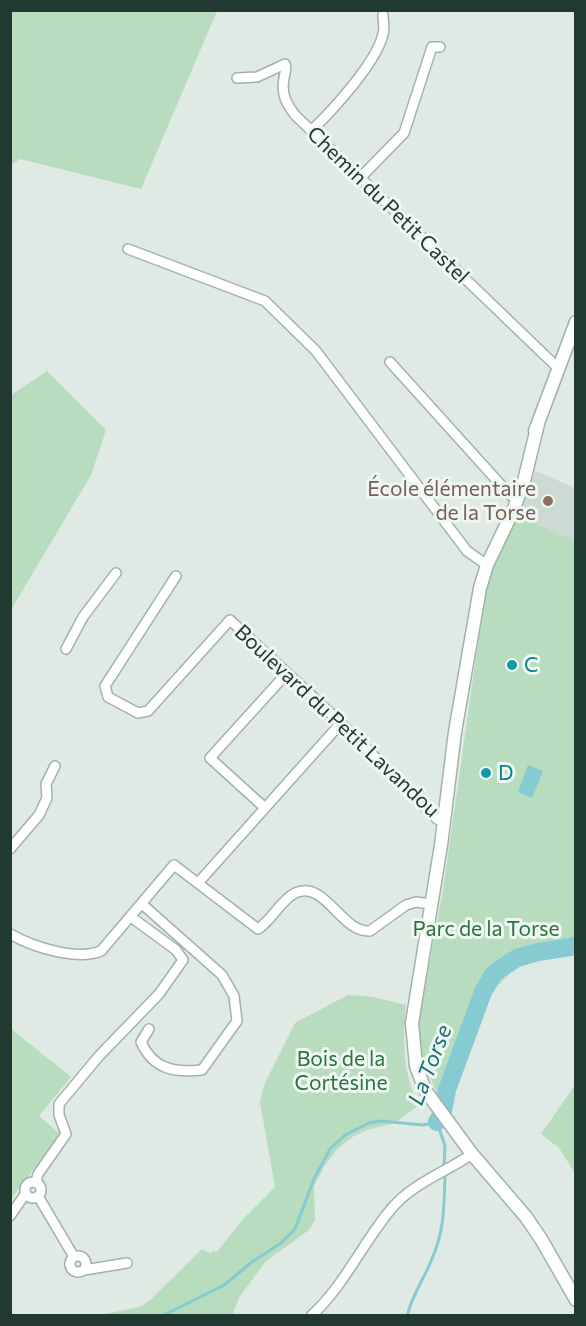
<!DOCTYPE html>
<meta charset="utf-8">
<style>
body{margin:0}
#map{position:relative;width:586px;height:1326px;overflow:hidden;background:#dfeae4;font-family:Commissioner,sans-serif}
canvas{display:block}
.frame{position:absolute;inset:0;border:12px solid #203a31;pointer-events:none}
</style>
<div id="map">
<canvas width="586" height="1326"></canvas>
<div class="frame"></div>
</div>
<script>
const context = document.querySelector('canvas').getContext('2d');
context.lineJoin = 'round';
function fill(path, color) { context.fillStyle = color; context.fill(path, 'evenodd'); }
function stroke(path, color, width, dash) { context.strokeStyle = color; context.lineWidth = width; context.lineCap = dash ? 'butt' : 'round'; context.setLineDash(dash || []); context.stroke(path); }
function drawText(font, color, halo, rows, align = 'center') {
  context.font = font + ' Commissioner,sans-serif'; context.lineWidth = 6; context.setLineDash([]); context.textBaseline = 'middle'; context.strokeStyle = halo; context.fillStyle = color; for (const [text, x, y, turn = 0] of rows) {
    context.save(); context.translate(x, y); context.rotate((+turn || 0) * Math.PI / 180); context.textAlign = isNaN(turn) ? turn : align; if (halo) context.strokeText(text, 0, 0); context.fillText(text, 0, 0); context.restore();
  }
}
const built = new Path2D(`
 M536,471L575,488V541L514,514Z`);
const green = new Path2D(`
 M11,10L217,11L141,189L20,159L11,165Z
 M47,371L106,430L91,475L11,610V395Z
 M514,514L575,541V946L532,951L488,996L450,1097L443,1111L430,1076L423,1066L419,1045V1020L443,890L486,587Z
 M348,995L373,997L406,1005C403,1040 402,1073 419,1105L395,1123L367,1130L354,1136L337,1149L324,1167L314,1186L315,1220L309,1230L266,1261L240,1296L232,1315H101L139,1307L148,1302L202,1249L211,1254L213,1251L217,1252L242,1220L275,1187L260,1102L264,1085L295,1023Z
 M10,1028L71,1077L39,1116L60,1134L11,1199Z
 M575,1085V1173L559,1148L541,1134Z`);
const water = new Path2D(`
 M528,765L543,771L532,798L518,792Z`);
const stream = new Path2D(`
 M162,1316L224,1285L252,1262L281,1243L295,1229L314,1179L330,1149L345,1135L369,1123L380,1121L423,1125L437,1122L445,1146L444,1167
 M407,1316C413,1293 423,1281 431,1261C445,1230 444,1206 445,1174`);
const river = new Path2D(`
 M437,1122L443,1111L447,1090L483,992L494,973L517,958L538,952L576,946`);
const minor = new Path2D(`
 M237,78L257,77L285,64C287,70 285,72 284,78C281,94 286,103 295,115L558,368
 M311,131C332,111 377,62 383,34C385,28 383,21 383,15
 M360,178L404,133L432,47H440
 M128,249L265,301L316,351L467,551L487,565
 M390,362L510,495L517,498
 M176,576L105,686L108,697L138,713L148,711L230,620L341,723L437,819L444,822
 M66,649L83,617L116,573
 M265,808L210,758L287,673
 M10,849L39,815L47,798L46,784L55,766
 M198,883L341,723
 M142,904L222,975L234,996L237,1021L202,1070C174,1073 153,1069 141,1042L149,1029
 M10,934C33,947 77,961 101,951L174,865L258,929C272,920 280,901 295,893C325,879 341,933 370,931L406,905L416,902L430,904
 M25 1190a8 8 0 1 1 16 0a8 8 0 1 1-16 0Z
 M36,1183L38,1174L66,1134L59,1115V1104L99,1056L159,994L183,960L176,950L131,917
 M38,1196L74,1257
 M10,1216L26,1193
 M70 1264a8 8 0 1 1 16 0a8 8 0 1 1-16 0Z
 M84,1270L127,1263
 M311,1316C345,1285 363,1242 392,1208C413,1183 446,1172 472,1154`);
const tertiary = new Path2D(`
 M538,424L524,481L513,511L487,565L480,588L455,732L441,845L412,1023L416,1066L425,1090L472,1154L526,1217L541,1239L576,1300
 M535,431L576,322`);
const markers = [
 [548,501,6,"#8d6e63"],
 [512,665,6,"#0f9aa8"],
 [486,773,6,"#0f9aa8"]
];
const streetNames = [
 ["Chemin du Petit Castel",388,205,44],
 ["Boulevard du Petit Lavandou",337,721,43]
];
const educationNames = [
 ["École élémentaire",536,489],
 ["de la Torse",536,513]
];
const cultureNames = [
 ["C",524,665],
 ["D",498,773]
];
const parkNames = [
 ["Parc de la Torse",486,929],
 ["Bois de la",341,1059],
 ["Cortésine",341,1083]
];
const waterNames = [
 ["La Torse",430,1065,-69]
];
fill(built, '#cddad3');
fill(green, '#b7dcbe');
fill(water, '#85cbd1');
stroke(stream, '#85cbd1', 3);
stroke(river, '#85cbd1', 18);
stroke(minor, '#a2b2ab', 12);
stroke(tertiary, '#a2b2ab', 15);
stroke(minor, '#fff', 9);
stroke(tertiary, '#fff', 12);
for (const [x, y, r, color] of markers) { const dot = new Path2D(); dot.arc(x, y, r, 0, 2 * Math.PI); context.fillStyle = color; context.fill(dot); stroke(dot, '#eff7f2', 2); }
drawText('21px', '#203a31', '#eff7f2', streetNames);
drawText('21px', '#785e54', '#eff7f2', educationNames, 'right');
drawText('21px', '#0d838f', '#eff7f2', cultureNames, 'left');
drawText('21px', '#2a713f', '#eff7f2', parkNames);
drawText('italic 22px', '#1a6f76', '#eff7f2', waterNames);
</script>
